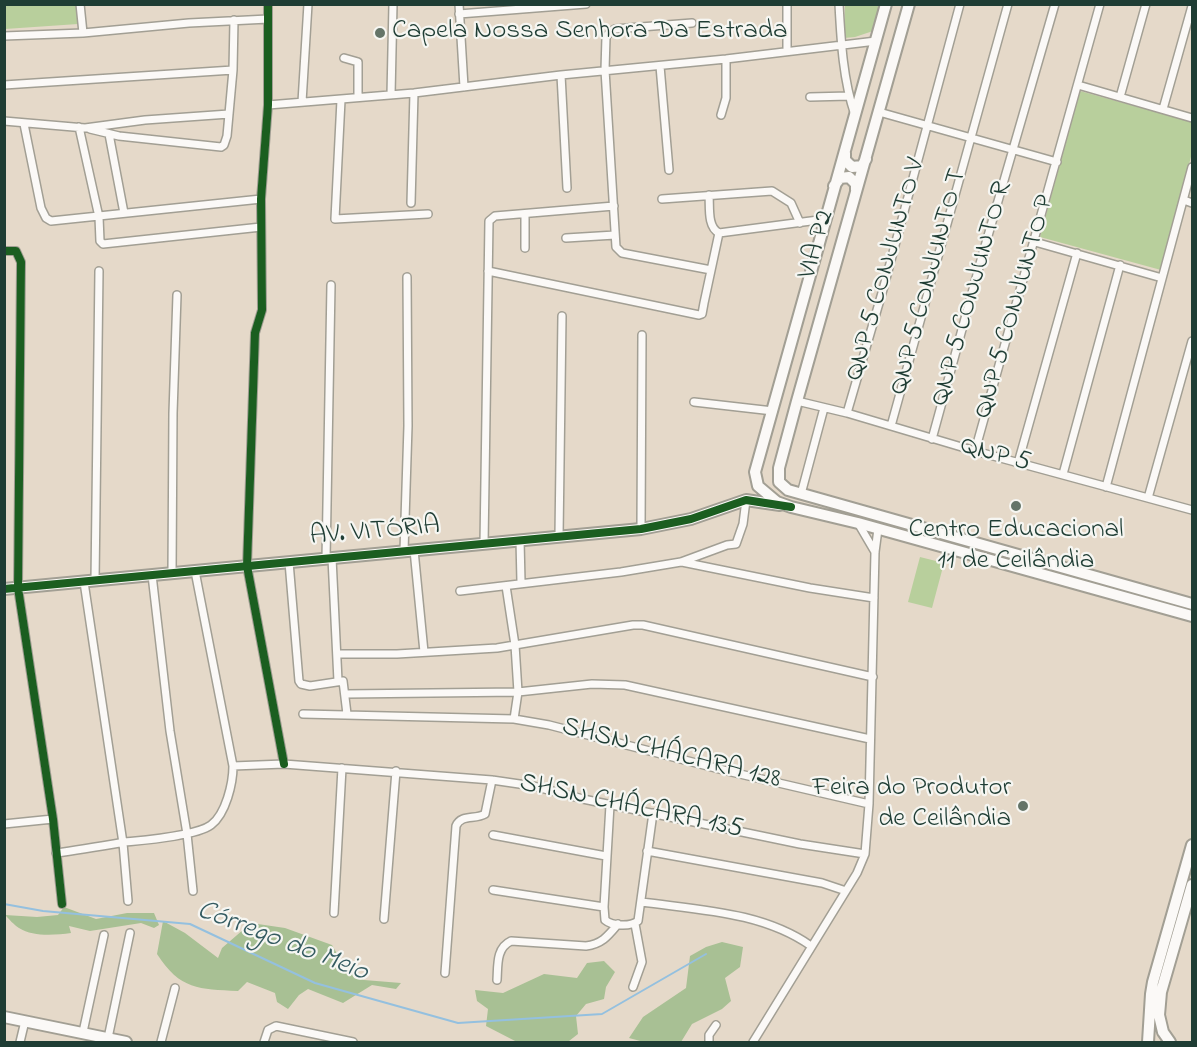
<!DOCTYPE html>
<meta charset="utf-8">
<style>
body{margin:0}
#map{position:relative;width:1197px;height:1047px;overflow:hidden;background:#e5d9c9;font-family:"Indie Flower",sans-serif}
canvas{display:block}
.frame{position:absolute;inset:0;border:6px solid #1f3d34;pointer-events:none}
</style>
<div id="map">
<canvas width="1197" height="1047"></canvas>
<div class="frame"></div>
</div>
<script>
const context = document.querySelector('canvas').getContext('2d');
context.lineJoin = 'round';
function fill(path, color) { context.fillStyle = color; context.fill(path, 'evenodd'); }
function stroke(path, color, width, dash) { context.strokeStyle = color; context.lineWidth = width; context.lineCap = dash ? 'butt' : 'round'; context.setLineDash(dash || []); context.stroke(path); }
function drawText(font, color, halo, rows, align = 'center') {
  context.font = font + ' "Indie Flower",sans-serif'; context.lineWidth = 4.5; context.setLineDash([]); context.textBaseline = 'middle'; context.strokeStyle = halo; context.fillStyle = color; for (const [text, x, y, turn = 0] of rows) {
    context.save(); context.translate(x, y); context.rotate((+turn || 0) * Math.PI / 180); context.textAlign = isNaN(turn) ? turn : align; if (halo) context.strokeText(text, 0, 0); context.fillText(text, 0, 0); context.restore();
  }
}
const green = new Path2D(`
 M4,5H78V24L5,29Z
 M845,5H881L873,31L855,37L844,38Z
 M1080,91L1192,122V153L1161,270L1040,237Z
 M920,557L944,563L932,608L908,602Z`);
const forest = new Path2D(`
 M64,907L96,919L127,913H154L159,925L154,928L141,923L90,931L69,926L71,933C55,935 33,937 19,928C14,925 9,919 5,915L37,917L58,915Z
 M163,921L185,933L218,958L222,948L251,923L285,928L332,945L347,971L364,980L401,983L396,989L372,985L343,1003L308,989L299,995L288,1009L277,1002L275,993L247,982L238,991C199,989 180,990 157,954Z
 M722,942L743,947L740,967L725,978L731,1001L722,1009L692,1024L681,1042H644L629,1038L643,1017L686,988L690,956L706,947Z
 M604,961L615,972L606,987L604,999L586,1004L576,1016L578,1034L569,1041L517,1042L486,1026L488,1009L477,1001L475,990L503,993L544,974L577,978L587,963Z`);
const stream = new Path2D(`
 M4,904L43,911L190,924L315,983L458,1023L602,1014L706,954`);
const street = new Path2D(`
 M80,4L83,33
 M268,4V105L261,199L262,310L255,333L247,566L284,764
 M459,4L464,87
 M839,4C841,41 843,80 855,115
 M459,14L586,4
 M692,23L615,29L610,32L606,37L605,70L616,247L622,253L711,270
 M4,36L83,33L189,23L268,19
 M787,51V4
 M344,58L358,62V97
 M660,66L669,170
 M561,75L567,188
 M4,85L233,70L234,20
 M1078,85L1192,118
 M391,95L393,4
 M810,97L849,96
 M1120,97L1146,4
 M341,100L335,219L428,214
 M302,102L308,4
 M268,105L414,93L561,75L726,59L876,41
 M1163,109L1192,6
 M879,112L1057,162
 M721,115L726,98V59
 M4,121L85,128L145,120L229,114
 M24,124L41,208L46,218L51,221L261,199
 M79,127L99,217L100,241L103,244L261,227
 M90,129L119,136L221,147L224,145L227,136L233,70
 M109,134L124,213
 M662,199L772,191L791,203L800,223
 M1184,200L1192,203
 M411,203L414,93
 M719,233L826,219
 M566,238L615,235
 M1035,242L1162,278
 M525,248V214
 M4,251H16L21,262L18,588L53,819L62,904
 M488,271L699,315L702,314L704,303L719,233C707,227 710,207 709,195
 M797,401L847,413L975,451L1192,510
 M694,402L773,411
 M847,413L884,286L960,4
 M891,426L1008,4
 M932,439L981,260L1055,4
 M975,451L1100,4
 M1018,463L1077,253
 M1063,474L1120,265
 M1106,487L1192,167
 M801,494L824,408
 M1148,498L1192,341
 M858,523L875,552
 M641,529L642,335
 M559,536L562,316
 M520,540L521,582
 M484,544L489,221L495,216L614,206
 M414,550L424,652
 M404,551L408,426L407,277
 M332,558L338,681
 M326,559L331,285
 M289,562L299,681L301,684L310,686L343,681L347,714
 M682,562L810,588L874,598
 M172,573L173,413L177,295
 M152,575L170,731L187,834L193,891
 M95,581L99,271
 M84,582L123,843L128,901
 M506,586L515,645L518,692L514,719
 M460,591L621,572L681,562L727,545L736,544L743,524L746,500
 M337,654H397L497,648L633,625H643L873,677
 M346,694L518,692L592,684L625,685L870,739
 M303,714L514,719L549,725L727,771L869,804
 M233,766L284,764L492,780L533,786L583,799L800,844L865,854
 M610,805L604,907L605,920C612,926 630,927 638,921L653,813
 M4,824L53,819
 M493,835L606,856
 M647,851L822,883L846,891
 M56,853C79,850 102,846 125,842C145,840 196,836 211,825C226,814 233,783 233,766L195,571
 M493,890L604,907
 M642,902C699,910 763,912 811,946
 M334,913L342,768
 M384,919L396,771
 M445,973L456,826C461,814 475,820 485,814L492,780
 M497,980C498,965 496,948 511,941L586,946C602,944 608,936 618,924
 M633,987L642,962L635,924
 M83,1032L104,935
 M108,1038L130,933
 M20,1042L25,1021
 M161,1042L175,988
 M264,1042L268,1030L276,1026L353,1042
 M709,1042V1035L716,1025
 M753,1042L857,873L865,854L869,804L875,552L878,529`);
const secondary = new Path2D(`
 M886,4L755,472L758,486L777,502L791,507L858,523L1192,616
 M909,4L797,401L779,468V482L788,490L1192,604
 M845,153V160L852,167L862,166L866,159
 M834,186L840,178L849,177L856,184V190
 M4,589L641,529L691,519L746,500L780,505
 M4,1017L126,1042
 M1148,1042L1151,994L1153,982L1192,845
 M1170,1042L1163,1032L1159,1015L1161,992L1192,885`);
const cycleway = new Path2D(`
 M268,4V105L261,199L262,310L255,333L247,566L284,764
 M4,251H16L21,262L18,588L53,819L62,904
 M4,589L641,529L691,519L746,500L791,507`);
const markers = [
 [380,33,6,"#647468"],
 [1016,506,6,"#647468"],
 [1023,806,6,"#647468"]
];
const poiNames = [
 ["Capela Nossa Senhora Da Estrada",392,33],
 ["Centro Educacional",1016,532,"center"],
 ["11 de Ceilândia",1016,563,"center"],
 ["Feira do Produtor",1011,790,"right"],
 ["de Ceilândia",1011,821,"right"]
];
const streetNames = [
 ["VIA P2",818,245,-74],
 ["QNP 5 CONJUNTO V",887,270,-74],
 ["QNP 5 CONJUNTO T",930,282,-75],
 ["QNP 5 CONJUNTO R",973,294,-74],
 ["QNP 5 CONJUNTO P",1016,307,-74],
 ["QNP 5",995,456,15],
 ["AV. VITÓRIA",375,533,-5],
 ["SHSN CHÁCARA 128",671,755,14],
 ["SHSN CHÁCARA 135",631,808,12]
];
const waterNames = [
 ["Córrego do Meio",282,943,21]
];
fill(green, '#b8cf9c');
fill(forest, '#a8c094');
stroke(stream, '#94c0df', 2);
stroke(street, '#a29f94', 10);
stroke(secondary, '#a29f94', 14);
stroke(street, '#fbf9f7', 7);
stroke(secondary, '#fbf9f7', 10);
stroke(cycleway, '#1b5e20', 8);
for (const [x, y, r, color] of markers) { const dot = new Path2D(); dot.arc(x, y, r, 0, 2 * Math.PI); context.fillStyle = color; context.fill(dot); stroke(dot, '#f6f6f2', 2); }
drawText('27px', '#1f3d34', '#f6f6f2', poiNames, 'left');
drawText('27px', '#1f3d34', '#f6f6f2', streetNames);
drawText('italic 28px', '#345b61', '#f6f6f2', waterNames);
</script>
